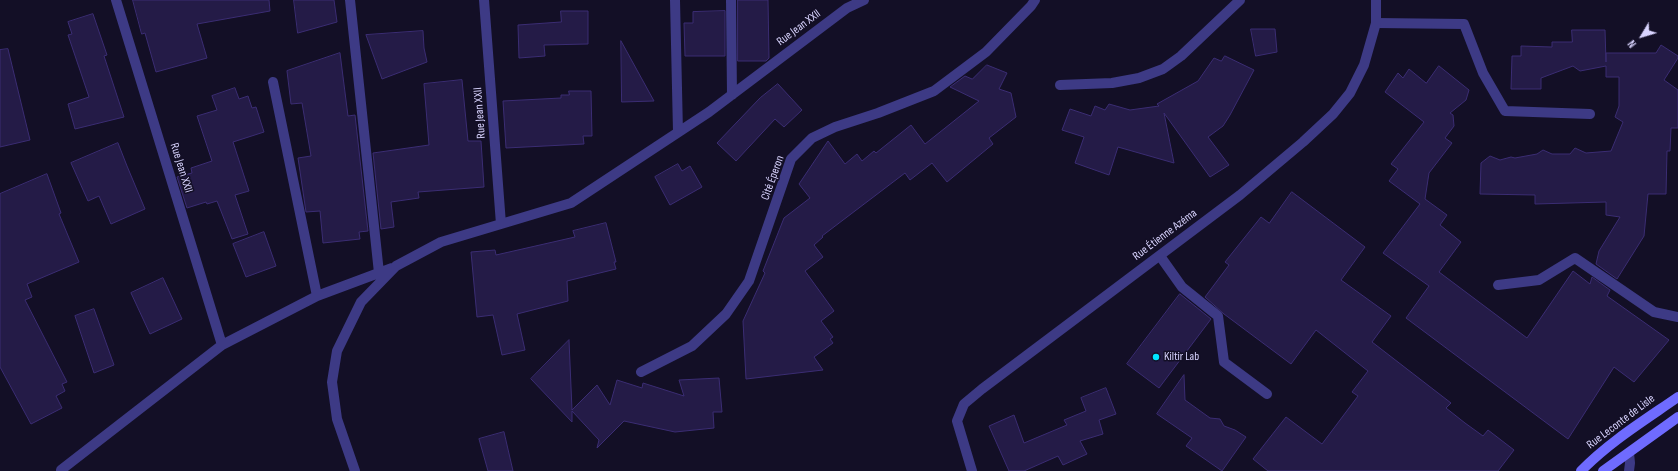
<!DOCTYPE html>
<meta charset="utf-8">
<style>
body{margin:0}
#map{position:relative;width:1678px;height:471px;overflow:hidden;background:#130f26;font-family:"Sofia Sans Condensed",sans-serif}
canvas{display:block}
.north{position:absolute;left:1622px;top:16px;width:40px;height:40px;-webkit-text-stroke:3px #130f26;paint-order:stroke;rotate:232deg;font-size:11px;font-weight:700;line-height:16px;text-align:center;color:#d9d4ff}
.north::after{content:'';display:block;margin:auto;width:14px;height:18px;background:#d9d4ff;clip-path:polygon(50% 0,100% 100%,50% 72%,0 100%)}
</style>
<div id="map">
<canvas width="1678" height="471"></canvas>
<div class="north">N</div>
</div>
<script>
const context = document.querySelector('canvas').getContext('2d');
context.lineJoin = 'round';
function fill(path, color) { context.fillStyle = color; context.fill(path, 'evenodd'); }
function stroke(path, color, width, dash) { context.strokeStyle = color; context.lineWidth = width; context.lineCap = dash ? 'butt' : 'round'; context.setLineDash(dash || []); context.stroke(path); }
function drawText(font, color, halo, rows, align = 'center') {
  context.font = font + ' "Sofia Sans Condensed",sans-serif'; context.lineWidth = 3; context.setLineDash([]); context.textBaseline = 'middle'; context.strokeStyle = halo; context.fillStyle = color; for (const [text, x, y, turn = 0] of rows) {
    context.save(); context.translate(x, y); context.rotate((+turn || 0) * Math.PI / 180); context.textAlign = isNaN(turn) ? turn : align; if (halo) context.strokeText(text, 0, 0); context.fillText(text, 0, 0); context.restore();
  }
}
const building = new Path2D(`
 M133,0H269L270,11L197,24L207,58L156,72L145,33L142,34Z
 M294,0H334L337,22L298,33Z
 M738,0H768L769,58L766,61H738Z
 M561,11H588V44L544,45L545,56L519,58L518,25L561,22Z
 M725,11V56H685L684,23H693V12Z
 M93,14L107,55L104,56L124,117L75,129L68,104L89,97L68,35L72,34L68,22Z
 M1251,29H1275L1277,52L1256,56Z
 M1572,30H1605L1606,62V53H1656L1661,45L1678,56V58L1664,80L1678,90V128H1671L1670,151H1667L1666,194H1648L1644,236L1617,279L1596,264L1599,251L1620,217L1606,215V202L1535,204V195L1480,194L1481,163L1490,156L1500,160L1511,157L1515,158L1537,154L1543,150L1552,154H1570L1575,148L1586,153L1611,151L1623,122L1615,117L1619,106V77H1606V66L1580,71L1573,66L1541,78V89H1511L1512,56H1521V46L1552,47V42H1572Z
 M423,31L424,48L427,62L382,79L366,35Z
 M621,41L654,101L622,102Z
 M8,49L30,140L0,147V50Z
 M340,53L348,116L355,115L368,231L359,232L360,239L323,243L320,211L306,212L298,158L311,156L302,103L291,104L287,71Z
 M1225,56L1254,70L1230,115L1223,126L1208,137L1229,165L1210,177L1164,113L1174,163L1118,147L1109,175L1075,163L1084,137L1062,130L1070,109L1091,116L1095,106L1105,110L1109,104L1130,110L1159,106L1157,104L1198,81L1214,58L1221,61Z
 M987,65L1007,73L999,89L1011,93L1016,117L989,138L993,144L947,182L932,163L910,180L905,173L822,236L823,237L814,245L823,257L805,271L834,311L821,321L833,337L830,339L833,343L814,357L823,370L746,379L743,321L765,273L763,271L784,218L810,198L799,184L828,141L845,164L857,154L862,161L874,151L876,153L911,125L925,144L979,101L950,87L965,76L972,79Z
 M1439,66L1469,90L1466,100L1450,113L1453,115L1454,126L1445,138L1452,143L1429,173L1425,199L1447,215L1440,225L1461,242L1439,272L1527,338L1573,271L1590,284L1592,277L1610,290L1607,296L1669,340L1634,382L1614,367L1568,439L1406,318L1429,286L1383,253L1420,204L1389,181L1398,169L1391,164L1424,122L1385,92L1398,73L1403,78L1409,69L1426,83Z
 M462,80L468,141H481L484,187L418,192L419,198L391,202L394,227L381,229L373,153L429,145L424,84Z
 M778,84L802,110L784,127L775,119L736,161L717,143L760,98Z
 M235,88L239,99L248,96L252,108L256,107L264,132L233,142L249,191L235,195L248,234L232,239L217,201L207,204L206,202L187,208L177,177L192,173L191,168L212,161L197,116L217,110L212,96Z
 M569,91H591L592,136H583L584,144L506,148L503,101L561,98V95H569Z
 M118,143L127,166L145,209L111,224L99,196L88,201L71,163Z
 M678,164L682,171L690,166L702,187L670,205L655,177Z
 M47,174L61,213L59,214L79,262L27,284L32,297L25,300L67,382L62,384L65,391L56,396L62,408L31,424L0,367V194Z
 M1292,192L1365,247L1341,280L1391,316L1372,342L1451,403L1446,408L1465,423L1483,436L1488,430L1514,450L1498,471H1268L1253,459L1286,417L1322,444L1358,396L1352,392L1368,371L1316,330L1291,364L1224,314L1205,297L1229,265L1225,262L1261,217L1269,223Z
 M606,223L616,262H614L616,269L567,281L568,301L517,314L525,350L502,355L493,315L477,317L471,252L495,250L496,255L575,237L573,231Z
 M264,232L276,266L246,277L233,244Z
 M163,278L182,319L150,334L131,293Z
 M1180,294L1211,319L1159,388L1127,364Z
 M94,309L114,365L94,373L75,316Z
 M569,340L572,410L597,385L610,405L617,380L642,388L643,383L684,396L679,380L719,378L722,412H713L714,428L675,432L624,421L597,448L599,440L572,411V422L531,379Z
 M1184,375L1185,400L1210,418L1220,419L1224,426L1235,430L1246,437L1222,471L1186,446L1192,438L1157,414Z
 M1106,388L1116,414L1099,420L1103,434L1080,441L1087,454L1063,465L1058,456L1024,471H1009L989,426L1014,415L1024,443L1067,425L1064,420L1086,411L1081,398Z
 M504,432L513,471H488L479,439Z`);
const lane = new Path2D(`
 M1376,23L1464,24L1483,73L1505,111L1590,114
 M1160,256L1182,287L1218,316L1224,362L1267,394
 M1498,285L1539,280L1575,258L1654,312L1678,317
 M1629,453L1630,463L1629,471`);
const street = new Path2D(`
 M116,0L222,345
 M350,0L379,273
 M484,0L501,224
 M675,0L678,132
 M731,0L732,95
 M273,82L317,296
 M1060,85L1112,83L1139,78L1163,69L1181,56L1240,0
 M641,372L692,346L726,314L749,281L791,159L812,138L835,127L878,113L934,91L986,52L1031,6L1035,0
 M61,470L222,345L317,296L392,268
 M355,471L337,419L332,382L337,351L361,302L396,266L441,242L571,203L709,112L847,8L864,0
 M972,471L957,421L964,404L982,389L1240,195L1303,142L1333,114L1350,93L1364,65L1376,23V0`);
const secondary = new Path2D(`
 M1581,471C1609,442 1645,420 1678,397
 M1603,471L1678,417`);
const markers = [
 [1156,357,4,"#00e5ff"]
];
const streetNames = [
 ["Rue Jean XXII",799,28,-37],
 ["Rue Jean XXII",480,113,-94],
 ["Rue Jean XXII",181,168,73],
 ["Cité Éperon",773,178,-70],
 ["Rue Étienne Azéma",1165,235,-37],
 ["Rue Leconte de Lisle",1621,422,-37]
];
const poiNames = [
 ["Kiltir Lab",1164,357]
];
fill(building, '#241b47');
stroke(building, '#3b2d73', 1);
stroke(lane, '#3d3a85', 10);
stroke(street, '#3d3a85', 10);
stroke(secondary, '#6f6bff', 10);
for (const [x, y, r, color] of markers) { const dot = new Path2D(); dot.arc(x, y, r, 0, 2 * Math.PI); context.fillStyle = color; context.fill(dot); stroke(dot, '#130f26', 1.5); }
drawText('12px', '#d9d4ff', '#130f26', streetNames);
drawText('12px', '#d9d4ff', '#130f26', poiNames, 'left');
</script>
